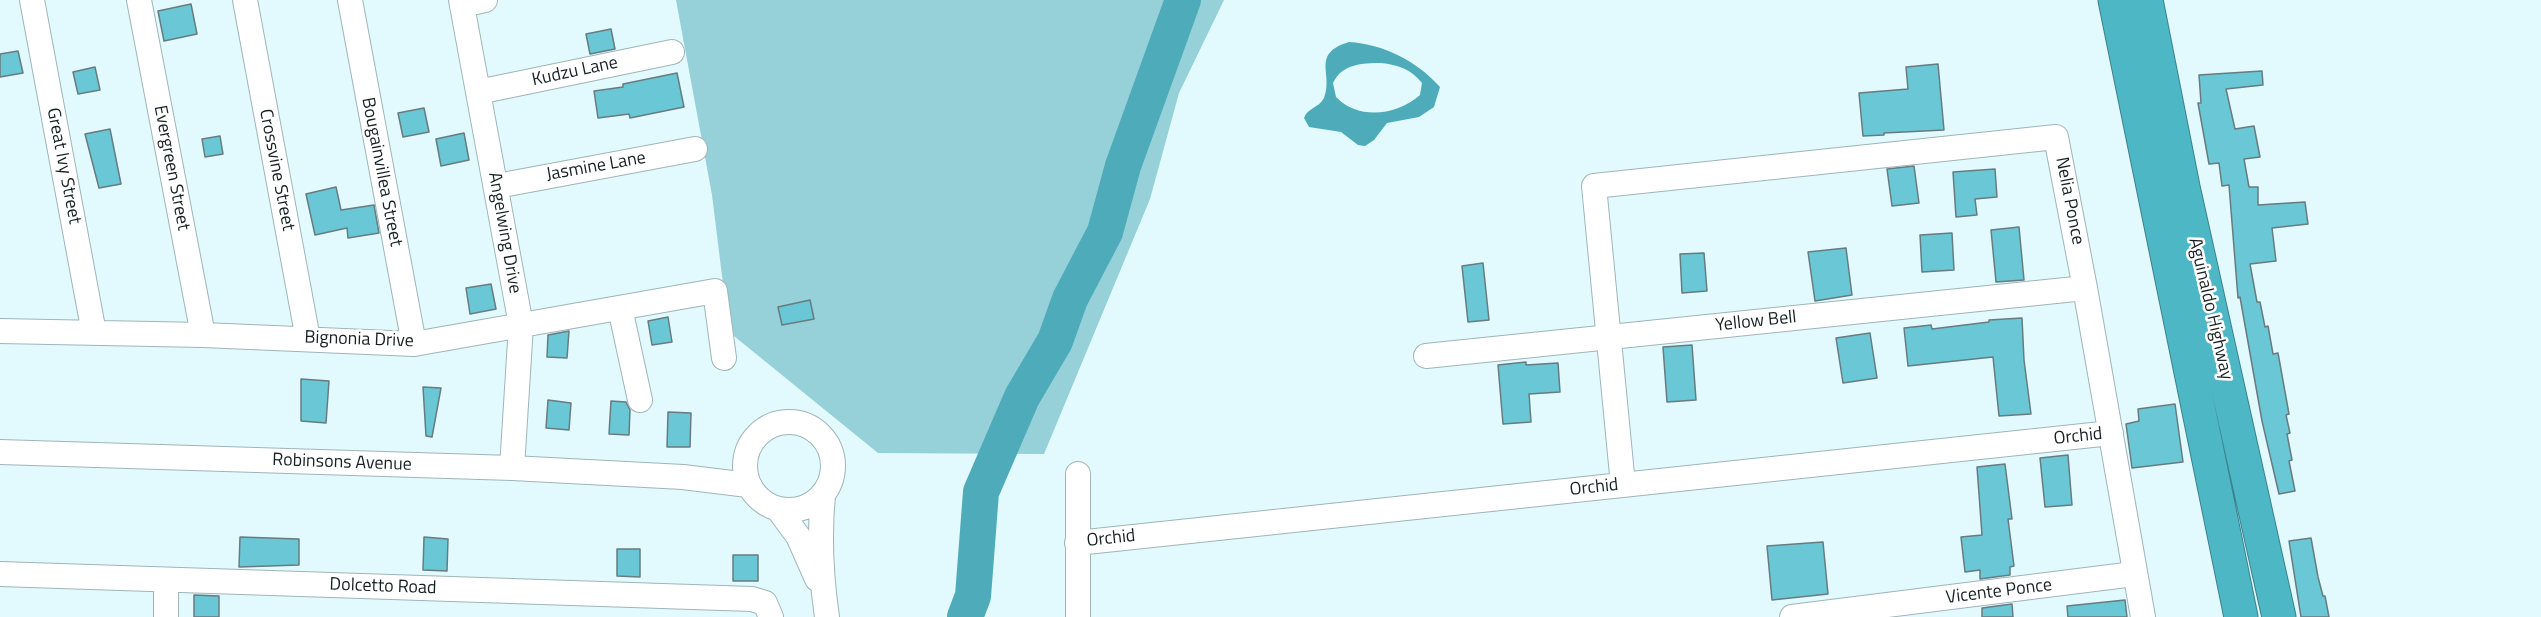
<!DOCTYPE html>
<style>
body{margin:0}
canvas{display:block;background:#e2f9fd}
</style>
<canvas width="2541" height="617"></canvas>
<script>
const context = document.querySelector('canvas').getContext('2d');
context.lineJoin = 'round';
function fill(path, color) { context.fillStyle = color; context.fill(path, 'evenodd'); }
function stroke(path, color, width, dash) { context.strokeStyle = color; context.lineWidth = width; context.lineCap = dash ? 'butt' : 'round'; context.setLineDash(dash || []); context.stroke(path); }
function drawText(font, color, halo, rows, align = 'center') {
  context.font = font + ' "Titillium Web",sans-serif'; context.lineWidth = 5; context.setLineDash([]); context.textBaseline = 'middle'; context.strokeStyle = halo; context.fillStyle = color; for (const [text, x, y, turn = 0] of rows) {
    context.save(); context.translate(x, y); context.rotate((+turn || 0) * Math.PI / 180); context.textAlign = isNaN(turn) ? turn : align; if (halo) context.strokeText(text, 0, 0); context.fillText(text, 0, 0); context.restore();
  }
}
const green = new Path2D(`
 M676,0H1224L1179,93L1150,199L1044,454L878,453L729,332L712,195Z`);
const water = new Path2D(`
 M1349,42C1383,44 1417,61 1440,87L1434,107L1419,117L1387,123L1374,140L1365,146L1358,145L1341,132L1309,127L1304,118C1307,108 1319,108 1324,98C1334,74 1310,54 1349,42ZM1381,63C1398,65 1411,69 1422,83L1420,95C1396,116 1358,120 1336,97L1333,83C1342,64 1362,63 1381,63Z`);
const river = new Path2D(`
 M965,617L973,596L981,492L1022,397L1055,341L1070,299L1105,232L1123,166L1183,0`);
const building = new Path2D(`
 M191,4L197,34L164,41L158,11Z
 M611,29L615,49L590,54L586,34Z
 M18,51L23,73L0,77V54Z
 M1938,64L1944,130L1884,133V135L1863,136L1859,93L1908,89L1906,67Z
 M95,67L100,90L78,94L73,72Z
 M2262,71L2263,85L2226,89L2235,129L2254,126L2260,157L2244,159L2249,187H2258V205L2305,202L2308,224L2272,228L2276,261L2250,264L2257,302H2260L2265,327L2268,326L2273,354L2278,353L2289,414L2286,415L2290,433L2287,434L2292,460L2289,461L2295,491L2279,494L2262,421L2240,297L2238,298L2229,185L2222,186L2219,163L2209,164L2198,103H2201L2199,75Z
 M677,73L684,107L630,118L629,114L598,118L594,91L623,87V84Z
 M424,108L429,132L403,137L398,113Z
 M110,129L121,184L99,188L85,134Z
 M464,133L469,160L441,166L436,139Z
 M220,136L223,154L205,157L202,139Z
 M1914,166L1919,203L1892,206L1887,169Z
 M1995,169L1997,197L1975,199L1977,215L1956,217L1953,172Z
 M336,187L341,210L374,205L379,233L348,238L347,228L315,235L306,194Z
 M2019,227L2024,280L1996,282L1991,230Z
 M1952,233L1954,270L1922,272L1920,235Z
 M1846,248L1852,295L1815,301L1808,252Z
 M1704,253L1707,291L1682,293L1680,254Z
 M1483,263L1489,320L1468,322L1462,266Z
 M491,284L496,309L470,314L466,288Z
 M810,300L814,319L782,325L778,307Z
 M668,317L672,342L652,345L648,321Z
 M2022,318L2024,360L2031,414L1999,416L1993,357L1908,366L1904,328L1931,325L1932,329L1989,322V320Z
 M569,331L567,358L547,357L548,335Z
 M1870,333L1877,378L1843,383L1836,338Z
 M1692,345L1696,400L1667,402L1663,347Z
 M1526,362V365L1558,363L1560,392L1529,394L1531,422L1503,424L1498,365Z
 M301,379L329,381L326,423L301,421Z
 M423,387L441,388L432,437L426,436Z
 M548,400L571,403L569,430L546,428Z
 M611,401L626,402L630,410L629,435L609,434Z
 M2175,404L2183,462L2132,468L2126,424L2139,421L2138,409Z
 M668,412L691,413L690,447H667Z
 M2068,455L2072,505L2045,507L2040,458Z
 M2005,464L2012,519H2008L2014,566L2010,567V575L1980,579V570L1965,572L1961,537L1982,535L1977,467Z
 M240,537L299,539V565L239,567Z
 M424,537L448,539L447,571L423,570Z
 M2311,538L2318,577L2323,596H2325L2329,617H2301L2289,541Z
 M1823,542L1828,594L1772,600L1767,546Z
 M617,549H640V577L617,576Z
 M733,555H758V581H733Z
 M194,595L219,596V617H194Z
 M2125,600L2127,617H2068L2067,606Z
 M2012,604L2013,617H1982V608Z`);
const street = new Path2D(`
 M32,0L94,333
 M139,0L203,335
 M245,0L308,339
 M350,0L414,344
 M461,0L521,325L512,468
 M462,5L485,0
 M478,92L672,52
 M497,186L695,149
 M620,308L640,400
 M0,331L203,335L414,344L715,291L724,358
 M1426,356L2085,288
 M745 466a44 44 0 1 1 88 0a44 44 0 1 1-88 0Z
 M0,452L512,468L683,477L748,485
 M1623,485L1594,186L2056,137L2085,288L2143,617
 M823,495C819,536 821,576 827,617
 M778,509L798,536L817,579
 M1077,543L2111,433
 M0,574L752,599L765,603L771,617
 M166,581V617
 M1078,617V474
 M1792,617L2134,574`);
const highway = new Path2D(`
 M2115,0L2241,617
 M2146,0L2183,187L2279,617`);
const streetNames = [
 ["Kudzu Lane",575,72,-12],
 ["Great Ivy Street",63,166,79],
 ["Jasmine Lane",596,167,-10],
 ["Evergreen Street",171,168,79],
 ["Crossvine Street",276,170,79],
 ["Bougainvillea Street",381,172,79],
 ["Nelia Ponce",2069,201,79],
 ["Angelwing Drive",504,233,80],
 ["Aguinaldo Highway",2210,309,77],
 ["Yellow Bell",1756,322,-6],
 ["Bignonia Drive",359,340,2],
 ["Orchid",2078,437,-6],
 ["Robinsons Avenue",342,463,2],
 ["Orchid",1594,488,-6],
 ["Orchid",1111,539,-6],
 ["Dolcetto Road",383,587,2],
 ["Vicente Ponce",1999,592,-7]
];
fill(green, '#96d0d8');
fill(water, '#4eacba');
stroke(river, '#4eacba', 36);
fill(building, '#6ac7d5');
stroke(building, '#677c80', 1.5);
stroke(street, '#9fb5b9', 26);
stroke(highway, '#3b828d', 35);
stroke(street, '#fff', 24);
stroke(highway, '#4eb7c6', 33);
drawText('18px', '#182122', '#fff', streetNames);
</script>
